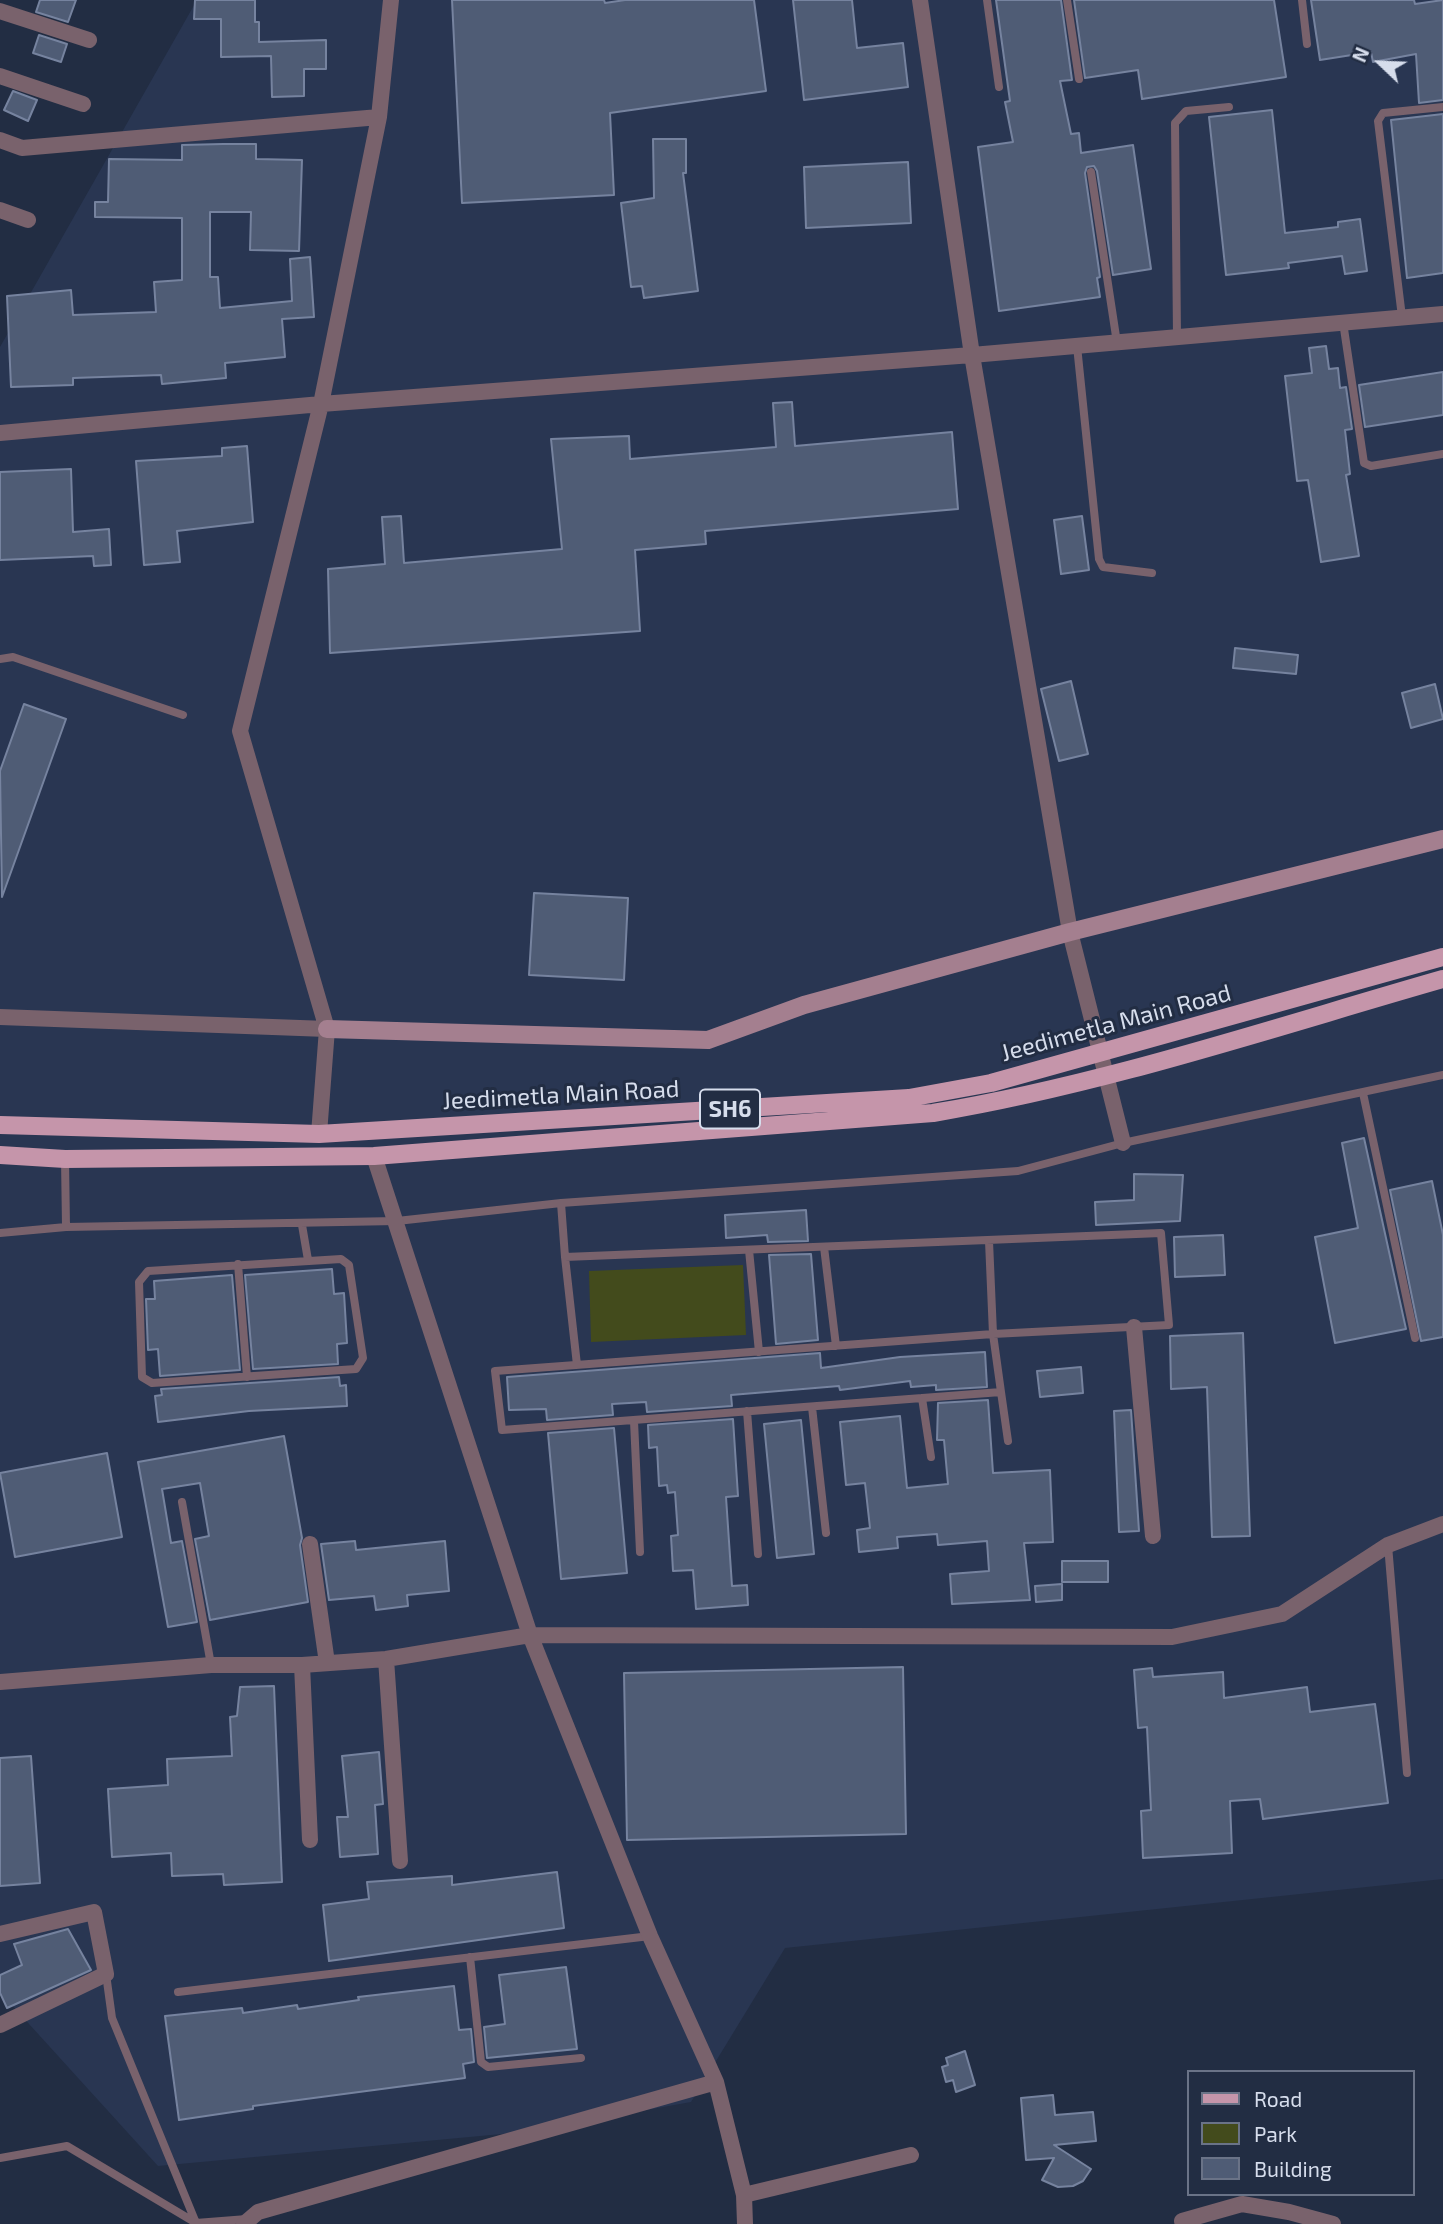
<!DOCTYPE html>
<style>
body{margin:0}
#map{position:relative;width:1443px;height:2224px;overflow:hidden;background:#222d43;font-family:"Exo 2",sans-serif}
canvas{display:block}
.legend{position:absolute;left:1187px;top:2070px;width:228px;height:126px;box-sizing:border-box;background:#222d43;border:2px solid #6a7387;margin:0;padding:9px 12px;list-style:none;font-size:21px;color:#d6ddec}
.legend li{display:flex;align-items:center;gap:14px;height:35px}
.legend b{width:35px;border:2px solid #6a7387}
.north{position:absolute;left:1345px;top:28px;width:70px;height:70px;-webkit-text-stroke:5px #222d43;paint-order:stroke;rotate:293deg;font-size:19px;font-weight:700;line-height:28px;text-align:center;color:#d6ddec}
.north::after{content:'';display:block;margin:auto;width:24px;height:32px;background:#d6ddec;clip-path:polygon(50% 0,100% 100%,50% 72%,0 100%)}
</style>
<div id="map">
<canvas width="1443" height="2224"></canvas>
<ul class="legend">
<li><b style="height:9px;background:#c595aa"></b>Road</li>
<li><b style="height:19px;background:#434b1c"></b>Park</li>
<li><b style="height:19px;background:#4f5c75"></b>Building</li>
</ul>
<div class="north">N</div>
</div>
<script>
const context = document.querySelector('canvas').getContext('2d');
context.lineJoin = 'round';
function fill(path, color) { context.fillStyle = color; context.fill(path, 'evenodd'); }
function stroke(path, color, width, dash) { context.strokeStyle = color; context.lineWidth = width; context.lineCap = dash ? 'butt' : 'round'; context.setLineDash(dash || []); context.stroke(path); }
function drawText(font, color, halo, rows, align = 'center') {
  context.font = font + ' "Exo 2",sans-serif'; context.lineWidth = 6; context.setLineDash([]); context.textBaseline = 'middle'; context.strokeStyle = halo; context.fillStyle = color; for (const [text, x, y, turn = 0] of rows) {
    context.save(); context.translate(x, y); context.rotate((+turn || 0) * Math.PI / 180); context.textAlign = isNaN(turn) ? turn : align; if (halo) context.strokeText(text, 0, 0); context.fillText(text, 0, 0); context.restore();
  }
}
const built = new Path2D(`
 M197,0H1443V1879L785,1948L691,2102L523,2132L158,2166L0,1992V347Z`);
const green = new Path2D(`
 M743,1265L746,1335L591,1342L589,1271Z`);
const building = new Path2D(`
 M40,0H76L68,22L36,12Z
 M195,0H255V22H259V42L326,40V69H304V96L272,97L271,56L221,57V19H194Z
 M452,0H604L605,3L625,0H754L766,91L610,113L614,195L462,203Z
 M793,0H852L857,48L903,43L908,87L804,100Z
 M996,0H1061L1072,80L1060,81L1071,134L1079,133L1081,153L1133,145L1151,269L1113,275L1097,171L1094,166L1087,167L1085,173L1100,277L1097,278L1100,297L999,311L978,147L1013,142L1005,102L1010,101Z
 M1074,0H1274L1286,77L1142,99L1138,70L1085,78Z
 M1311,0H1414L1415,4L1443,0V100L1419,103L1416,54L1373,62L1371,52L1320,60Z
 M39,35L67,44L61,62L33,53Z
 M13,91L37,100L28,121L4,110Z
 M1272,110L1285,233L1338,227V222L1360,219L1367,271L1345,274L1342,256L1288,263L1289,268L1226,275L1209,117Z
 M1443,114V273L1407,278L1391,120Z
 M653,139H686V173H683L698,291L644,298L642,286L631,287L621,203L654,198Z
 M223,144H256V159L302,160L299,251L250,250L251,212H210V277H218L220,308L292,301L290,259L310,257L314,317L282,319L285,357L225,363L226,378L162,384L161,375L73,378V385L11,387L7,296L71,290L73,315L156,312L154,282L182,280V218L95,217V202H108L109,159L182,160V145Z
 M908,162L911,223L806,228L804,167Z
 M1326,346L1329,369L1338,368L1340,388L1346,387L1352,429L1345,430L1350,474L1346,475L1359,556L1321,562L1308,480L1297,481L1285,376L1312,373L1309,348Z
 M1443,372V415L1365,427L1359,385Z
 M792,402L795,446L952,432L958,509L705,531L706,544L635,550L640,631L330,653L328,569L385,564L382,517L401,516L404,563L562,549L551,439L629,436L630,459L776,447L773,403Z
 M247,446L253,522L177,531L180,562L144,565L136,461L222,456V448Z
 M71,469L73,532L109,529L111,565L94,566L93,556L0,560V472Z
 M1082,516L1089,570L1061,574L1054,520Z
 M1235,648L1298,655L1296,674L1233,668Z
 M1071,681L1088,754L1059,761L1041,689Z
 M1435,684L1443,719L1411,728L1402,693Z
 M24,704L66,719L2,897L0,771Z
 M534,893L628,898L624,980L529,975Z
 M1364,1138L1406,1329L1335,1343L1315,1237L1358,1228L1342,1143Z
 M1134,1174L1183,1175L1180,1221L1096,1225L1095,1202L1134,1200Z
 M1432,1181L1443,1235V1337L1421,1341L1390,1190Z
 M806,1210L808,1241L768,1242L767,1235L726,1238L725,1215Z
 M1223,1235L1225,1275L1175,1277L1174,1237Z
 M811,1254L818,1340L776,1344L769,1255Z
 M332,1269L334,1294L344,1293L347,1343L337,1344L338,1364L253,1369L245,1275Z
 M232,1275L240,1370L160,1376L158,1349L148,1350L146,1299H155L154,1281Z
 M1243,1333L1250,1536L1212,1537L1207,1387L1171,1389L1170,1336Z
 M985,1352L987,1387L936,1390V1385L911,1387L910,1381L840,1390L839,1386L731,1395L732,1406L647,1412L646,1402L612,1404L613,1415L547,1420L546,1409L509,1410L507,1377L820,1353L821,1368L900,1357Z
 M1081,1367L1083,1393L1040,1397L1037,1371Z
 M339,1377L340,1386L346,1385L347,1406L249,1411L158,1422L155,1396L162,1395L161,1389Z
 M988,1400L993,1473L1050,1470L1053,1542L1024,1543L1030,1600L952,1604L950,1574L989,1571L987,1541L938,1545L937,1534L897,1537L898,1548L859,1552L857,1530L870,1528L865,1483L846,1485L840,1422L900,1416L907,1488L948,1484L944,1440H937L938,1403Z
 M1131,1410L1139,1531L1119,1532L1114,1411Z
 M733,1419L738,1496L726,1497L732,1586L747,1585L748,1605L696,1609L693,1570L673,1571L671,1536L678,1535L675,1492L668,1493L667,1485L659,1486L657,1447L649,1448L648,1425Z
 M801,1420L814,1554L777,1558L764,1424Z
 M614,1428L627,1573L561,1579L548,1433Z
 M284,1436L302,1538L300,1545L308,1602L210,1620L195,1539L209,1536L200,1483L162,1489L171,1543L182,1541L197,1622L168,1627L138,1462Z
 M107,1453L122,1537L15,1557L0,1473Z
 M355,1541L356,1550L445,1541L449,1591L407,1595L408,1606L376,1610L374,1596L329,1600L321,1544Z
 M1062,1561H1108V1582H1062Z
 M1062,1584V1600L1036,1602L1035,1586Z
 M903,1667L906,1834L627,1840L624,1673Z
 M1152,1668L1153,1677L1223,1672L1224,1698L1307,1687L1310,1712L1375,1704L1388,1803L1263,1819L1260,1799L1230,1801L1232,1853L1143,1858L1141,1811L1151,1810L1147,1727L1138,1728L1134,1670Z
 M274,1686L282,1882L224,1885L223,1874L172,1876L171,1853L112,1857L108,1789L168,1785L167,1759L232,1756L230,1717L237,1716L240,1687Z
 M379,1752L383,1804L375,1805L378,1854L340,1857L337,1817H348L342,1756Z
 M31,1756L40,1883L0,1886V1758Z
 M557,1872L564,1928L329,1961L323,1905L369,1899L367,1882L452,1876V1885Z
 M68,1929L91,1970L7,2008L0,1993V1975L22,1965L14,1944Z
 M566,1967L577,2049L487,2058L484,2027L505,2024L499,1975Z
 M454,1986L459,2030L471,2029L474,2062L463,2064L465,2078L253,2106V2109L179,2120L165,2016L242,2008L243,2013L297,2005L298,2009L359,2000L358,1997Z
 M965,2051L975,2085L956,2092L953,2080L946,2082L942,2067L948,2065L946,2058Z
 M1053,2095L1055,2115L1093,2112L1096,2141L1054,2145L1091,2169L1083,2181L1073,2186L1058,2187L1042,2180L1054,2158L1026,2160L1021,2098Z`);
const lane = new Path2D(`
 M987,0L999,87
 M1067,0L1079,79
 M1302,0L1307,44
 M1091,172L1117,343
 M1402,317L1378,121L1383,113L1443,107
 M1343,322L1364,463L1371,466L1443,454
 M1177,337L1175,123L1186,111L1229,107
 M1077,346L1099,559L1103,567L1152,573
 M0,659L13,657L183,715
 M1363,1093L1415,1338
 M65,1159L66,1227L397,1221L561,1203L1018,1171L1123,1143L1443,1075
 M561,1203L565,1257
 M302,1225L308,1260
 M0,1233L66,1227
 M824,1247L836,1346
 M749,1250L759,1352
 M341,1259L349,1265L363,1358L356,1369L152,1383L142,1377L139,1282L148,1271Z
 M238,1264L247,1377
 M993,1334L1001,1392L502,1430L495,1371Z
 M577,1365L565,1257L1161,1233L1169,1325L993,1334L989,1241
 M1001,1392L1008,1441
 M922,1398L931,1457
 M812,1407L826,1533
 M747,1411L758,1554
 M634,1421L640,1552
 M182,1502L211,1665
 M1388,1545L1407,1773
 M470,1957L481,2062L488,2067L581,2058
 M106,1974L112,2018L196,2223L247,2219
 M178,1992L650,1936
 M0,2158L67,2146L196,2223`);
const street = new Path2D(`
 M920,0L972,355L1070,932L1123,1143
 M0,11L89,40
 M0,76L83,104
 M0,140L22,148L379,117
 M0,210L28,220
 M0,433L321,404L972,355L1443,314
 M0,1017L327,1029
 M319,1134L327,1029L240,731L321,404L379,117L391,0
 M374,1156L530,1635L650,1936L716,2082L744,2195L745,2224
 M1134,1327L1153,1536
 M310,1544L327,1663
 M386,1659L400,1861
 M302,1665L310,1840
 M0,1682L211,1665H302L386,1659L530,1635L1172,1637L1282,1614L1388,1545L1443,1524
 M0,1934L94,1912L106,1974L0,2025
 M744,2195L911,2155
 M1182,2221L1242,2204L1289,2212L1333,2224
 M244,2224L258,2212L716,2082`);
const secondary = new Path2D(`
 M327,1029L708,1040L804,1005L1070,932L1443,839`);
const primary = new Path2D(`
 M0,1125L319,1134L909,1098L991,1083L1443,957
 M0,1155L65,1159L374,1156L933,1113C1106,1084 1275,1027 1443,979`);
const shields = [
 [730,1109,60]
];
const shieldNames = [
 ["SH6",730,1109]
];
const streetNames = [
 ["Jeedimetla Main Road",1116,1023,-15],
 ["Jeedimetla Main Road",561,1095,-3]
];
fill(built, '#293652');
fill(green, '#434b1c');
fill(building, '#4f5c75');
stroke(building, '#76839f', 2);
stroke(lane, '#79626c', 8);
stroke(street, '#79626c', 16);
stroke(secondary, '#a47f8f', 18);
stroke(primary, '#c595aa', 18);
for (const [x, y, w] of shields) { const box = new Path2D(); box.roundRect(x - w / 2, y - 19.5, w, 39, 5); context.fillStyle = '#222d43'; context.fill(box); stroke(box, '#d6ddec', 2); }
drawText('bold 23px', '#d6ddec', null, shieldNames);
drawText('24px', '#d6ddec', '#222d43', streetNames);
</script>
